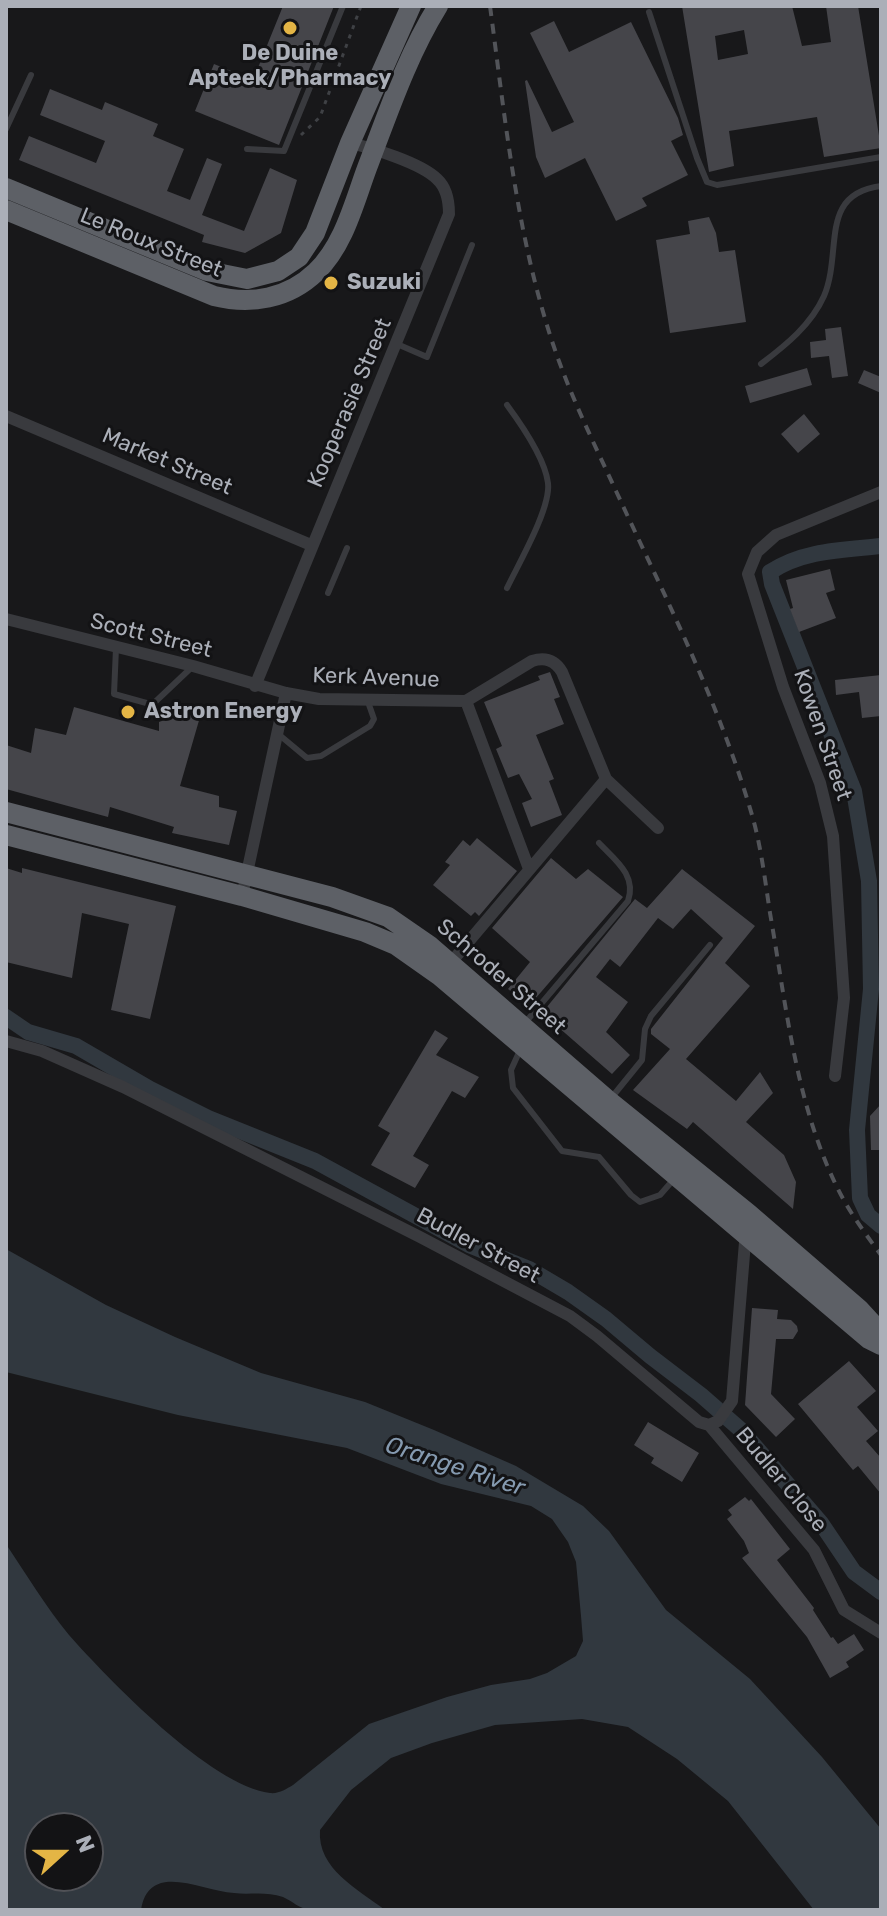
<!DOCTYPE html>
<style>
body{margin:0}
#map{position:relative;width:887px;height:1916px;overflow:hidden;background:#18181a;font-family:Rubik,sans-serif}
canvas{display:block}
.frame{position:absolute;inset:0;border:8px solid #abafb8;pointer-events:none}
.north{position:absolute;left:24px;top:1812px;width:80px;height:80px;box-sizing:border-box;background:#131315;border:2px solid #505156;border-radius:50%;rotate:69deg;font-size:22px;font-weight:700;line-height:32px;text-align:center;color:#abafb8}
.north::after{content:'';display:block;margin:auto;width:28px;height:36px;background:#e4b545;clip-path:polygon(50% 0,100% 100%,50% 72%,0 100%)}
</style>
<div id="map">
<canvas width="887" height="1916"></canvas>
<div class="frame"></div>
<div class="north">N</div>
</div>
<script>
const context = document.querySelector('canvas').getContext('2d');
context.lineJoin = 'round';
function fill(path, color) { context.fillStyle = color; context.fill(path, 'evenodd'); }
function stroke(path, color, width, dash) { context.strokeStyle = color; context.lineWidth = width; context.lineCap = dash ? 'butt' : 'round'; context.setLineDash(dash || []); context.stroke(path); }
function drawText(font, color, halo, rows, align = 'center') {
  context.font = font + ' Rubik,sans-serif'; context.lineWidth = 6; context.setLineDash([]); context.textBaseline = 'middle'; context.strokeStyle = halo; context.fillStyle = color; for (const [text, x, y, turn = 0] of rows) {
    context.save(); context.translate(x, y); context.rotate((+turn || 0) * Math.PI / 180); context.textAlign = isNaN(turn) ? turn : align; if (halo) context.strokeText(text, 0, 0); context.fillText(text, 0, 0); context.restore();
  }
}
const water = new Path2D(`
 M6,1249L106,1305L175,1337L261,1373L365,1402L434,1430L516,1466L583,1506L609,1531L666,1610L750,1679L822,1757L881,1829V1910H814L728,1801L677,1759L628,1727L582,1719L495,1725L432,1743L391,1758L351,1790L320,1830C317,1869 358,1889 385,1910C360,1910 335,1912 310,1910C300,1909 292,1901 283,1897C266,1891 250,1895 234,1893C201,1891 149,1860 141,1910H6V1544C26,1574 46,1607 69,1635C108,1679 211,1786 270,1793C279,1794 286,1789 293,1785L369,1724L447,1697L491,1685L530,1679L547,1673L576,1656L583,1641L581,1616L576,1562L568,1542L552,1519L531,1506L441,1484L347,1448L178,1415L6,1372ZM40,1828H88V1876H40Z`);
const canal = new Path2D(`
 M881,546C843,550 803,550 770,572L772,584L854,791L869,881L871,989L857,1130L860,1198L868,1215L881,1226
 M6,1017L28,1032L76,1046L150,1089L208,1118L315,1161L469,1245L529,1269L568,1292L606,1319L650,1356L701,1395L741,1430L821,1523L854,1572L881,1592`);
const building = new Path2D(`
 M283,6H334L279,145L195,111L214,64L253,80Z
 M682,6H792L802,46L831,42L826,6H858L881,148L824,157L817,117L729,131L734,166L709,172ZM744,30L748,54L718,60L715,36Z
 M554,21L569,52L631,22L678,118L683,135L671,141L688,175L642,198L647,206L616,221L585,158L545,178L536,157L525,81L527,80L552,132L574,122L530,33Z
 M50,89L102,110L105,102L158,124L153,136L184,149L167,191L190,200L207,158L222,164L202,215L244,231L270,168L297,180L281,233L245,253L202,242L204,235L19,160L29,136L96,163L105,141L40,115Z
 M709,217L716,233L719,252L735,250L746,322L670,333L656,240L690,234L688,221Z
 M841,327L848,376L832,378L829,356L811,358L810,342L826,340L825,329Z
 M807,368L812,385L750,403L745,386Z
 M864,370L881,377V393L858,383Z
 M804,414L820,434L798,453L781,434Z
 M830,569L835,590L826,593L836,618L799,632L790,609L793,608L786,580Z
 M550,672L560,697L554,699L564,724L536,735L554,779L549,781L562,815L531,827L522,803L532,799L519,774L508,778L496,749L502,746L484,702L540,680L538,676Z
 M881,675V716L862,718L859,692L836,695L835,680Z
 M74,707L159,731V722L184,713L200,717L180,786L219,796V807L237,811L229,845L172,833L174,827L110,807L108,817L6,789V745L31,753L35,728L66,735Z
 M477,838L517,871L479,916L475,912L471,916L433,885L450,865L445,862L463,840L470,846Z
 M551,858L576,879L588,869L623,897L529,1006L508,989L530,962L492,928Z
 M6,868L22,873V868L176,906L150,1019L111,1010L129,924L82,913L72,978L6,962Z
 M682,869L755,926L725,963L750,986L686,1059L736,1101L760,1072L773,1093L746,1122L784,1155L796,1182L793,1209L693,1122L687,1129L633,1090L670,1049L651,1034V1029L723,938L691,909L673,929L658,918L620,967L610,959L596,977L628,1002L606,1032L630,1055L612,1074L542,1013L635,899L647,908Z
 M435,1030L448,1038L436,1055L479,1077L465,1098L452,1091L413,1156L429,1165L415,1188L371,1165L390,1133L378,1126Z
 M881,1104V1150H871L870,1116Z
 M752,1308L778,1310L777,1319L791,1320L797,1326L798,1331L793,1339H776L771,1394L795,1419L776,1437L745,1405Z
 M849,1361L876,1391L857,1407L878,1431L866,1441L881,1458V1494L858,1466L853,1470L798,1404Z
 M648,1422L699,1453L682,1482L651,1463L654,1458L634,1445Z
 M745,1497L749,1501L751,1499L790,1549L777,1560L814,1608L813,1610L831,1638L833,1637L838,1644L854,1634L864,1650L846,1662L849,1667L830,1678L807,1637L742,1558L749,1553L744,1541L727,1519L732,1515L728,1510Z`);
const path = new Path2D(`
 M301,135L320,117L361,6`);
const service = new Path2D(`
 M649,12L697,158L707,182L717,185L881,157
 M6,129L31,75
 M247,149L284,151L343,6
 M397,344L427,357L472,245
 M761,364C786,345 811,325 824,296C843,251 818,194 881,186
 M507,588C519,563 551,508 548,483C545,459 521,424 507,405
 M328,593L347,548
 M116,648L114,694L150,704L154,703L192,667
 M277,733L307,758L321,756L370,726L374,719L367,699
 M524,1024L628,901C637,875 615,860 599,843
 M521,1048L511,1070L513,1088L562,1151L599,1157L631,1195L640,1202L660,1195L674,1179
 M612,1097L642,1060L645,1029L651,1016L710,945`);
const minor = new Path2D(`
 M6,416L311,545
 M6,619L193,666L286,693L319,699L466,701L529,869
 M255,686L449,214C449,201 447,188 437,179C421,163 372,148 350,143
 M466,701L532,661C545,657 555,660 562,672L606,779L658,828
 M242,896L286,693
 M448,966L606,779
 M6,1041L42,1051L123,1087L420,1237L570,1316L597,1336L699,1422L709,1425L718,1421L732,1401L746,1230
 M835,1076L844,998L833,836L820,783L783,687L748,574L757,552L776,535L881,492
 M709,1425L814,1550L844,1610L881,1633`);
const trunk = new Path2D(`
 M6,188L207,271L247,279L278,271L299,257L315,233L350,143L411,6
 M6,210L214,296C251,305 288,299 316,272C344,245 354,203 367,168C388,113 407,56 438,6
 M6,812L332,897L388,917L430,946L609,1101L749,1214L859,1309L881,1333
 M6,835L242,896L365,932L396,945L440,976L869,1339L881,1345`);
const rail = new Path2D(`
 M490,6C505,118 516,230 551,338C568,391 593,441 616,491C665,597 719,702 752,815C761,846 765,880 770,913C786,1004 795,1099 835,1183C847,1209 864,1232 881,1255`);
const markers = [
 [290,28,8,"#e4b545"],
 [331,283,8,"#e4b545"],
 [128,712,8,"#e4b545"]
];
const poiNames = [
 ["De Duine",290,54,"center"],
 ["Apteek/Pharmacy",290,79,"center"],
 ["Suzuki",347,283],
 ["Astron Energy",144,712]
];
const streetNames = [
 ["Le Roux Street",151,243,22],
 ["Kooperasie Street",350,403,-67],
 ["Market Street",167,462,23],
 ["Scott Street",151,636,14],
 ["Kerk Avenue",376,678,2],
 ["Kowen Street",822,735,71],
 ["Schroder Street",501,977,41],
 ["Budler Street",478,1246,28],
 ["Budler Close",781,1480,50]
];
const waterNames = [
 ["Orange River",455,1467,18]
];
fill(water, '#31383f');
stroke(canal, '#31383f', 16);
fill(building, '#45454a');
stroke(path, '#3f4145', 3, [4, 6]);
stroke(service, '#393a3e', 6);
stroke(minor, '#393a3e', 12);
stroke(trunk, '#5d6066', 20);
stroke(rail, '#525459', 4, [10, 8]);
for (const [x, y, r, color] of markers) { const dot = new Path2D(); dot.arc(x, y, r, 0, 2 * Math.PI); context.fillStyle = color; context.fill(dot); stroke(dot, '#131315', 3); }
drawText('bold 22px', '#abafb8', '#131315', poiNames, 'left');
drawText('22px', '#abafb8', '#131315', streetNames);
drawText('italic 24px', '#859ab0', '#131315', waterNames);
</script>
